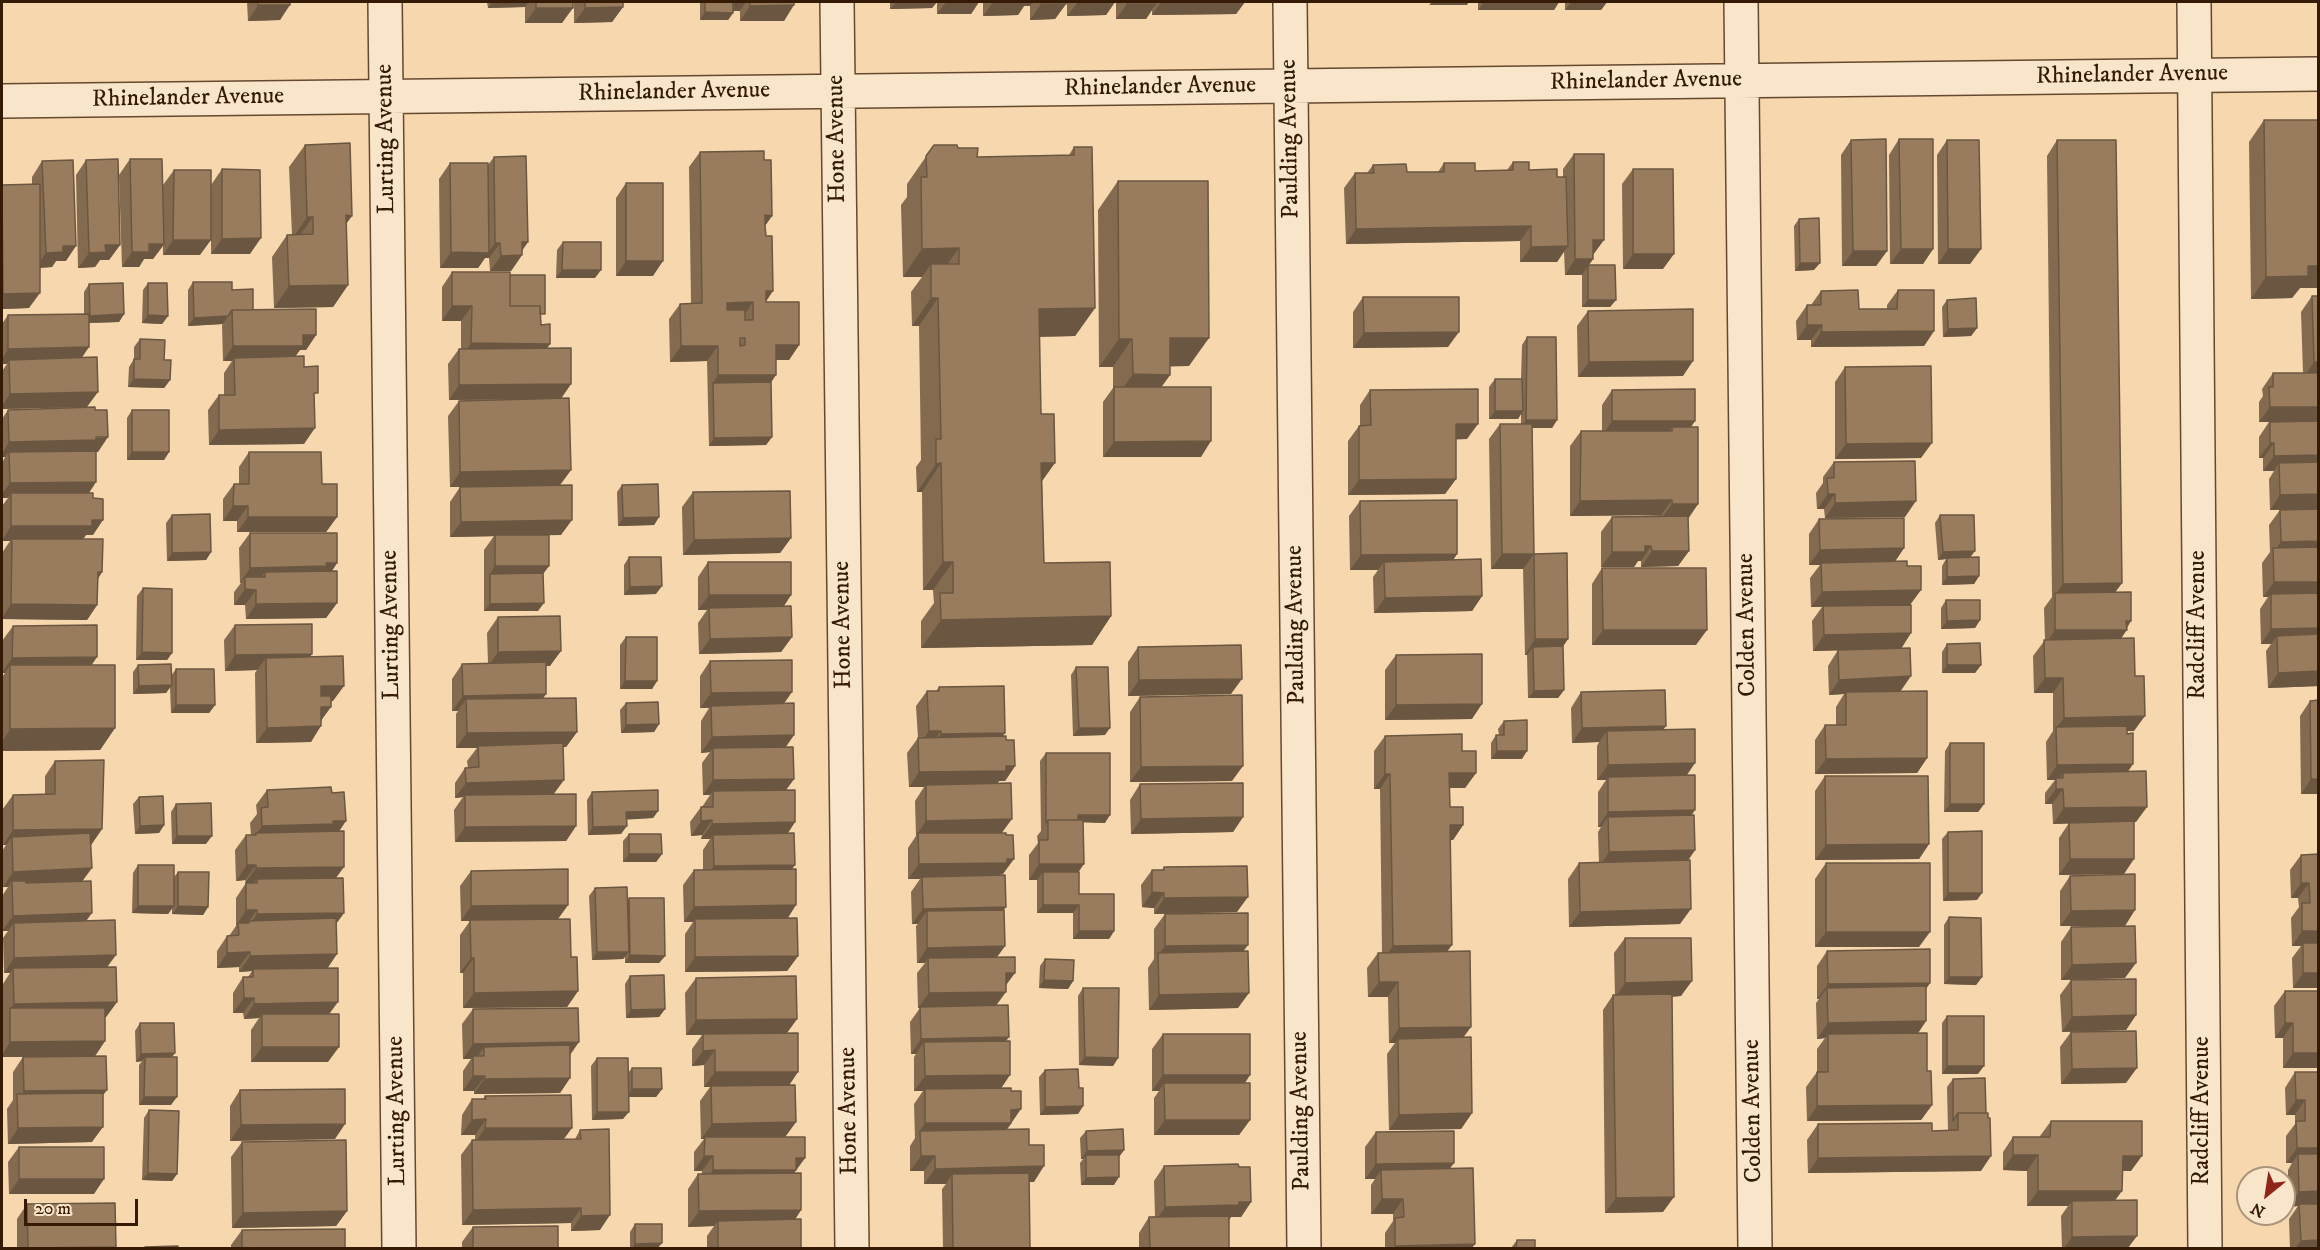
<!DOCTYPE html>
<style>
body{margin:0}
#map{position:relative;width:2320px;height:1250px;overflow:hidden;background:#f6d7ae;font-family:"IM FELL DW Pica",serif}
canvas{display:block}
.frame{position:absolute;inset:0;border:3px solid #351a05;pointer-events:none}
.north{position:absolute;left:2236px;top:1166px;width:60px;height:60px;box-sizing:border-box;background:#f9e5ca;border:2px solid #ab947b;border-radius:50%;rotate:210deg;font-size:16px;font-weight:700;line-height:24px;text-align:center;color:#351a05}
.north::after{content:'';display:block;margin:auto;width:21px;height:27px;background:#8f2418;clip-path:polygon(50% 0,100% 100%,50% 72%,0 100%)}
.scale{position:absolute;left:24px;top:1199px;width:114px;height:27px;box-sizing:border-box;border:3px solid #351a05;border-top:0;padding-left:8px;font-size:18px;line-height:21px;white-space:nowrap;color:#351a05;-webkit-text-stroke:4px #f9e5ca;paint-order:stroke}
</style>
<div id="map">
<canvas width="2320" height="1250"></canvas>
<div class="frame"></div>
<div class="north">N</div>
<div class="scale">20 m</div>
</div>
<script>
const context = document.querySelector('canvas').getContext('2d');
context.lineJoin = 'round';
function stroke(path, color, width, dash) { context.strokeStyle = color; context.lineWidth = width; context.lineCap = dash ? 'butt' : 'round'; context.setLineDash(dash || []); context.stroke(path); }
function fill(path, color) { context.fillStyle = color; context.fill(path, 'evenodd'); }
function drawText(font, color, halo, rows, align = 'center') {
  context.font = font + ' "IM FELL DW Pica",serif'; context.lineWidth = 4.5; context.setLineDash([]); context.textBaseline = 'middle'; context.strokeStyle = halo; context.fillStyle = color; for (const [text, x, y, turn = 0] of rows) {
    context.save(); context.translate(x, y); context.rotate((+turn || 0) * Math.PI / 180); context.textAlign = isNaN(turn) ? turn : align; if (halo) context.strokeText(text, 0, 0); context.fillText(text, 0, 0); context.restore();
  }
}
const minor = new Path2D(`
 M385,2L399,1248
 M837,2L852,1248
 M1290,2L1304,1248
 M1741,2L1755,1248
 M2194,2L2205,1248
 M2,101L2318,74`);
const wall = new Path2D(`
 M247,2H290L280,20L248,21Z
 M487,2H573L562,23H525V7L488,8Z
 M574,2H623V7L612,22L574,23Z
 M700,2H794L784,21H740V11H733V13L728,20H700Z
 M890,2H979L971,14H937V2L932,8L890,9Z
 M983,2H1066V4L1055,19L1030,20V6H1024L1018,15L983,16Z
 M1067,2H1115L1106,15L1067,16Z
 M1116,2H1245L1236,14L1152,15V10L1146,19H1116Z
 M1478,2H1559L1554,10H1478Z
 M1565,2H1607L1601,10H1565Z
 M2264,120H2319V288H2300L2292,298L2251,299L2249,142Z
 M1899,139L1933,249L1923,264H1890L1889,155Z
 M1851,140L1887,251L1876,266H1842L1841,155Z
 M1947,140L1981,249L1970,264H1938L1937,155Z
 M2057,140L2122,583L2115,592L2131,621L2121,639L2134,731H2127L2128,772L2136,822H2134L2124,874L2059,875V838L2069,823L2053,824L2052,804H2045V793L2055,780H2047L2046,742L2053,731V693H2034L2033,656L2045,640L2044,608L2052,597L2047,156Z
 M305,145L348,285L333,307L274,308L272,257L287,235H292L289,167Z
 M934,145L958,148L977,157L1069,155L1074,147L1095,308L1075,336L1039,337L1044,563L1111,616L1092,645L921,648V621L934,603L933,590H923L922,492H917L916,467L921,460L919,326H912L911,292L922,277H903L901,205L907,197V184Z
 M700,152L764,160L772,216L765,226L766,302L799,345L789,360H776L771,382L772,437L766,445L709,446L707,361L670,362L669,319L680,304L691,303L689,167Z
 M1574,154L1593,255V259L1589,265L1616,300L1610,307H1582V274L1565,275L1564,251L1557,262H1520V241L1346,244L1344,188L1355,173H1367L1373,165L1407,172H1438L1444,163L1475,171L1507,170L1513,162L1529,170L1557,177H1563V169Z
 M494,157L528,242L522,251V255L511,271H490L489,258H485L478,268H440L439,179L450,163L488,165Z
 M130,159L163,213V185L174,170L200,255H163V246L153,259H144L139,267H122L119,175Z
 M86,160L120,245L109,260H100L95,267L78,268L76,175Z
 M42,161L66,261H56L52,267L40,268L29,308L2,309V185L32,184V177Z
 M222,169L250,254H211V185Z
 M1633,169L1663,269H1623L1622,184Z
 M1118,181L1189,366H1170V375L1161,387L1201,457H1103V402L1113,388V367H1099L1098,210Z
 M626,183L653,276H616V198Z
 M1799,219L1814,270L1795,271L1794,226Z
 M563,242L595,278H556L557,250Z
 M452,272L510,275L540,320L541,325L547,348L571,384L561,399L571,470L560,485L561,535H549V566L543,573L538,611H484V550L494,536L450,537V502L460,487H450L448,416L459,401L519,399L449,400L448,364L459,349H461V321H442V287Z
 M193,282L232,290L253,310L316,335L306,350H300L295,356L304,367L314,399L304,444L209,445L208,410L219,395H224V373L232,361H223L222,325L223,324L188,326V290Z
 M148,283L168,316L162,324L142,323L143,290Z
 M89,284L124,314L119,322L89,323L82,358L87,407L2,409V371L7,364H2V324L8,315L84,314V292Z
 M1898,290L1934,331L1924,346L1811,347V340H1797L1796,321L1807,305H1811L1821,291L1859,309H1887V305Z
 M2312,296H2319V686L2268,688L2266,651L2271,644H2261L2260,609L2268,597H2263L2262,563L2270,552L2269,525L2280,510L2298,509L2270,510L2269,479L2274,471H2263V458H2259V437L2269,422H2259V402L2263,396L2262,389L2273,373H2303L2301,312Z
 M1363,297L1448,347L1353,348V312Z
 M1947,300L1977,328L1971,336L1943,337L1942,307Z
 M1588,311L1683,376L1578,377L1577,326Z
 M1527,337L1557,420L1552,428H1532L1534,554L1568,639L1563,646L1564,690L1558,698H1528L1527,655H1525L1523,569H1491L1489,439L1500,424H1521V413L1518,419H1489V387L1495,379H1521L1522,345Z
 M140,339L164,360L170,380L164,388L128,387L129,367L134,359V347Z
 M1845,367L1921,458L1835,459V382Z
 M1370,390L1467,439H1456V479L1445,494L1348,495V441L1359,426H1360V405Z
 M1612,390L1691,427L1698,504L1688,518L1689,551L1678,566L1641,567V561H1638L1634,567H1601V532L1612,517L1661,515L1570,516V446L1581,431H1602V405Z
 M8,410L98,452H96V482L89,493L93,535H86L83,539L102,572L98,579L97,605L87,620L2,619V553L10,541H2V506L8,498H2V463L5,457H2V419Z
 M132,410L169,452L164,460H127V418Z
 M249,452L322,484L337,517L326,532H237V521H223V499L234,484H239V467Z
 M1834,462L1905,517L1825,518L1824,509H1817L1816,493L1823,483V477Z
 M622,485L659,517L654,525L618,526L617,492Z
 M693,492L791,538L780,553L683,555L682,507Z
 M1360,501L1457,554L1453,560L1482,596L1472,611L1374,613L1373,577L1378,570H1350L1349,516Z
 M172,515L211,552L206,560L167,561L166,523Z
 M1940,515L1970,557L1979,576L1974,584L1942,585V566L1946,559L1938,560L1935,523Z
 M1819,519L1904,548L1895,561L1907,566L1911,605L1901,648V691L1927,758L1917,773L1815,774V740L1825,725H1836V707L1844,694L1829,695L1828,666L1838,650L1869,649L1813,651L1812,621L1822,607H1811L1810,578L1820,565H1809V534Z
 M250,533L337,563L332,571L337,603L326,618L246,619L245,605H234V592L241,583H240L239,548Z
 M629,557L656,594L624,595V565Z
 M708,562L791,595L784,606L792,637L781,652L699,654L698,623L707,610H698V577Z
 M1602,568L1696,645H1592V584Z
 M143,588L172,653L167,660H136L137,596Z
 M1946,600L1980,620L1975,628L1941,629V608Z
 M498,617L550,666H546V694L543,698L577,732L566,747H563L554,795L576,826L566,841L455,842L454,810L463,797L455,798V783L465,768H468L467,761L477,748H456V714L458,711H452V679L462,664L488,663L487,633Z
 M235,625L310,657L333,701H331L311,742L256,743L255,673L257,670L225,671L224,640Z
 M13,626L92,665L115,728L100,750L2,751V677L5,673H2V641Z
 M626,637L657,681L652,689H620V645Z
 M1947,644L1981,665L1975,673H1942V652Z
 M1138,647L1231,694L1128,696V662Z
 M1396,655L1472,719L1385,720V670Z
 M710,661L784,704L794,735L786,747L794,779L786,790L795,822L788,833L792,869L788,918L798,956L787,971L685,972V934L693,922H684L683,885L694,870H703V850L710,839H701L702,835L691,836L690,822L701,807H702L710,795H703L702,763L710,752L701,753V721L709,708H700V676Z
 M138,665L171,676L176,669L215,705L209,713H171L170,687L166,693L133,694V672Z
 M1076,667L1105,735L1073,736L1071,675Z
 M939,687L1005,733L1002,736L1006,740L1015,766L1005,781H999L997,783L1002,833L1003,874L999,875L1004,910L1005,946L997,957L1006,986L996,1005L1005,1042L1001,1088L1011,1124L1006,1130L1029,1145L1034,1182H1029L1030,1248H943L942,1189L946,1184H924V1171H910V1146L915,1138L914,1104L923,1091H914V1057L916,1054H911L910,1022L920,1008H918L917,973L925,963H917L916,926L918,924H912L911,892L920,879H908V848L916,836L915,801L924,787H909L907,753L918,738L916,706L927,691H936Z
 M1581,692L1663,730L1687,775L1695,850L1688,860L1680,924L1569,927L1568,879L1579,863H1599L1598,832L1601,827H1598V792L1606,780H1597V746L1599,742L1572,743L1571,708Z
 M1140,697L1232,781L1130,782V712Z
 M2319,700V794H2301L2300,716L2310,701Z
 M626,703L659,724L654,732L621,733L620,710Z
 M1504,721L1522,759H1491V743L1496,735H1499L1498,729Z
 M1385,736L1462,751L1476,773L1465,788H1450V807L1463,825L1453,840H1450L1447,952L1464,1037L1472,1113L1461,1129L1389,1130L1387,1054L1395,1043H1389L1388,997H1368L1367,968L1378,953H1382L1380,789H1374V751Z
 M1950,743L1984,804L1978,812H1944L1945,751Z
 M1046,753L1105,823L1083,822L1079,872V894L1114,931L1109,939H1073V913H1037V880H1029V855L1038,843L1037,836L1041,831L1040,761Z
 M55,761L102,829L91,845L83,881L86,921L108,967L117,1002L106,1017H105V1041L95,1056L103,1095L92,1142L8,1144L7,1109L13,1100V1072L23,1057H2V1021L3,1018V984L10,973H4L3,938L8,931H2V896L8,887H3L2,851L6,845H3L2,810L13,795L45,794V776Z
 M1825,776L1929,844L1919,859L1815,860V791Z
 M1140,784L1243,817L1233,832L1131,834L1130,800Z
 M267,790L332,793L339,831L336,878L344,913L336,924L328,968L329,1014L328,1062H251V1030L259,1018L244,1019L243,1013H233V993L243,977H248L252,971L239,972V967L217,968V951L227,936H229L236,926V898L246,883L245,880L236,881L235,850L246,835H251L250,823L257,814L256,805Z
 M592,792L658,811L653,818L626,819L621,834L588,835L587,800Z
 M139,797L164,825L159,833L135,834L133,804Z
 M176,804L206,844H172L171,812Z
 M1948,832L1977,900L1943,901L1942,839Z
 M629,834L662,854L656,862H623V841Z
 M2319,854V988H2293L2292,958L2301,946H2292L2291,918L2299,907L2298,898H2291L2290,870L2301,855Z
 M1826,863L1919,947H1815V879Z
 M138,865L174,877L178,872L208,907L203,915L172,914V908L168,914L132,913L133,873Z
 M1164,867L1237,912L1154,914V908L1142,907L1141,885L1152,870H1162Z
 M471,871L568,905L558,919L571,957L578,991L567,1007L463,1008V973H460V935L470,921H461L460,886Z
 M2135,874L2060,926V891L2070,876Z
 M595,888L627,902L629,898L665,956L659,963H625V957L623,959L592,960L589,896Z
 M1165,914L1244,951L1238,1008L1149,1010L1148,968L1154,959V929Z
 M1949,917L1982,977L1976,985L1944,984V925Z
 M2071,927L2125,978L2061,980V942Z
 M1625,938L1681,996L1672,997L1663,1212L1605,1213L1603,1010L1613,995H1615L1614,953Z
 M1827,951L1930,983L1926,989V1021L1918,1033L1927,1071L1932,1105L1921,1120L1807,1121L1806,1087L1817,1072V1049L1825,1038L1817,1039L1816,1003L1819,999H1817V966Z
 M1045,959L1073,981L1068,989L1039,988L1040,966Z
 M630,976L665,1009L659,1017L626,1018L625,984Z
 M696,978L797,1019L787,1033L790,1085L796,1122L785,1137L805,1158L794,1173L801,1210L795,1219L801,1248H707V1236L714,1226L688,1227V1189L698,1174H702V1171H694V1152L704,1139H701L700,1101L710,1087H704V1065L692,1066V1049L702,1035H686L685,993Z
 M2071,980L2136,1015L2126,1030L2062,1032L2060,995Z
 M1083,988L1118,1058L1113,1066L1079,1065L1078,996Z
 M2285,991H2319V1068H2283V1038H2275L2274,1006Z
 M473,1009L570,1078L560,1093L474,1094V1091H463V1071L471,1059H463L462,1024Z
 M1947,1016L1978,1074H1942V1023Z
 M140,1023L172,1057L171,1105H139V1065L142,1061L136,1062L135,1031Z
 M2071,1032L2126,1083L2061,1084L2060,1047Z
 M1163,1034L1250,1120L1239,1135H1154V1098L1159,1091H1152V1049Z
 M597,1058L628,1073L632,1068L662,1089L656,1097H628L623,1119L592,1120L591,1066Z
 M1045,1070L1079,1088L1083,1106L1078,1114L1040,1115L1039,1077Z
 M2295,1072H2319V1248H2290L2289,1219L2298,1206L2288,1207V1170L2292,1163H2286V1136L2295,1124V1115H2286L2285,1088Z
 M1953,1079L1986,1113L1988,1118L1981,1171L1808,1173L1807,1140L1818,1124L1932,1131L1948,1130L1947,1087Z
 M240,1090L335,1139L230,1141V1106Z
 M485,1096L564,1139H575L580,1130L600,1230L571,1231V1223L462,1225L461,1155L472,1140H475V1135H461L462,1115L472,1099H483Z
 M149,1110L177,1174L172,1181L142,1180L144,1118Z
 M2051,1121L2131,1171H2122L2115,1200L2128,1248H2062L2061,1216L2068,1206H2027V1171L2003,1170V1152L2013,1137H2040V1136Z
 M1086,1131L1124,1150L1119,1157L1114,1185H1081L1080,1163L1083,1159H1081L1080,1138Z
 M1376,1132L1450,1169L1472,1248H1385V1233L1393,1221V1214H1371V1185L1375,1179H1365V1147Z
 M242,1142L347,1211L336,1226L232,1228L231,1157Z
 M19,1147L94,1194H9L8,1162Z
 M1164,1166L1251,1202L1241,1217H1231L1229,1220V1248H1139V1233L1149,1217H1155L1154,1181Z
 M27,1204L115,1248H17V1219Z
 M635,1224L658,1248H630V1232Z
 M473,1227L558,1248H462V1242Z
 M242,1230L345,1248H231V1245Z
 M1517,1240L1535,1248H1511Z`);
const shadedWall = new Path2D(`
 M492,2H529L525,7L488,8Z
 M896,2H937L932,8L890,9Z
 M946,2H979L971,14H937Z
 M993,2H1034L1030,6H1024L1018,15L983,16Z
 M1078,2H1115L1106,15L1067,16Z
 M1161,2H1245L1236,14L1152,15Z
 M1432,2H1469L1467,5H1429Z
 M1484,2H1559L1554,10H1478Z
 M1571,2H1607L1601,10H1565Z
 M733,3H745L740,11H728Z
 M1041,4H1066L1055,19L1030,20Z
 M1127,4H1156L1146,19H1116Z
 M258,5H290L280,20L248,21Z
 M794,5L784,21H740L750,6Z
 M623,7L612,22L574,23L585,8Z
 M536,8H573L562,23H525Z
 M705,12L733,13L728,20H700Z
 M346,215L352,216L336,238Z
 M765,215L772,216L761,231Z
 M307,217H313L297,239H292Z
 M1531,226L1520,241L1346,244L1356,229Z
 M261,238L250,254H211L222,239Z
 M173,240H211L200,255H163Z
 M1593,240H1604L1593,255Z
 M522,242H528L518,255H522L511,271H490L501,256Z
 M495,243H500L489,258H485L478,268H440L451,252L488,253Z
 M149,244H164L153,259H144L139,267H122L132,252Z
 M105,245H120L109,260H100L95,267L78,268L89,253Z
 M63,246H76L66,261H56L52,267L35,268L46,253Z
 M1568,246L1557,262H1520L1531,247Z
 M959,248L939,276L931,264L922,277H903L922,249Z
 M1901,249H1933L1923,264H1890Z
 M1948,249H1981L1970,264H1938Z
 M1853,251H1887L1876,266H1842Z
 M1633,254H1674L1663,269H1623Z
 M1575,259H1593L1582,275H1565Z
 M626,261H663L653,276H616Z
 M1800,263H1820L1814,270L1795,271Z
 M2308,266H2319V288H2300L2292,298L2251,299L2266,277Z
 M562,270H601L595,278H556Z
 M348,285L333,307L274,308L289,286Z
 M766,291H773L763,306Z
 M40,293L29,308L2,309V296L3,294Z
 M931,298H938L919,326H912Z
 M1588,300H1616L1610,307H1582Z
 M753,302L742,318H716L727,303Z
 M452,306H472L461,321H442Z
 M1095,308L1075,336L1019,337L1039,309Z
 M124,314L119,322L85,323L90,316Z
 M148,315L168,316L162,324L142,323Z
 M228,316L223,324L188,326L194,318Z
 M1807,325H1822L1811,340H1797Z
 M1977,328L1971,336L1943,337L1948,329Z
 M1934,331L1924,346L1811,347L1821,332Z
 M1459,332L1448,347L1353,348L1364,333Z
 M303,335H316L306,350H300L292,361L234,358L232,361H223L233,346Z
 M1170,338H1209L1189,366L1150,367Z
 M1119,339H1132L1113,367H1099Z
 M471,343L550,344L540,359H461Z
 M776,345H799L789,360H765Z
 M681,346H718L707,361L670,362Z
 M89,347L79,362L9,360L7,364H2V359L8,349Z
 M1693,361L1683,376L1578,377L1589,362Z
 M2314,362H2319V377H2304Z
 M1133,374L1170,375L1150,403L1113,402Z
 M718,375H776L766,390L713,383Z
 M134,379L170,380L164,388L128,387Z
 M571,384L560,399L449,400L459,385Z
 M98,392L87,407L2,409V406L10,394Z
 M2270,407H2319V422H2259Z
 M1495,411H1523L1518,419H1489Z
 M1526,420H1557L1552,428H1521Z
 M1612,421H1695L1685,436L1672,431V427L1665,436H1602Z
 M1456,424H1478L1467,439L1445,440Z
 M315,428L304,444L209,445L219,430Z
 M108,437L98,452H9L5,457H2V454L9,442Z
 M772,437L766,445L709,446L714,438Z
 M1211,441L1201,457H1103L1114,442Z
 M1932,443L1921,458L1835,459L1846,444Z
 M2270,443H2274L2263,458H2259Z
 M132,452H169L164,460H127Z
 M2319,455V470L2279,463L2274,471H2263L2274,456Z
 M941,463L922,492H917L936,464Z
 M1041,463H1055L1035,491Z
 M571,470L560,485L450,487L460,472Z
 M1456,479L1445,494L1348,495L1359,480Z
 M96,482L86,497L11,493L8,498H2V494L10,483Z
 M1828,494H1835L1824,509H1817Z
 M2319,494V509L2270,510L2280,495Z
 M1672,500L1661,515L1570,516L1580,501Z
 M1916,501L1905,517L1825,518L1835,503Z
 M1672,504H1698L1688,519H1661Z
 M233,506H248L237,521H223Z
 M248,517H337L326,532H237Z
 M659,517L654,525L618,526L623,518Z
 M92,520H103L93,535H86L82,541L12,539L10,541H2L11,526Z
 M572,520L561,535L450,537L461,522Z
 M791,538L780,553L683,555L694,540Z
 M2319,541V556L2273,553L2281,542Z
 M1645,546H1651L1641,561H1638L1634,567H1601L1612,552Z
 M1904,548L1894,563H1821L1820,565H1809L1820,550Z
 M1652,551H1689L1678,566L1641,567Z
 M1975,551L1969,559L1947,558L1946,559L1938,560L1943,552Z
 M211,552L206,560L167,561L172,553Z
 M1457,554L1447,569L1384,562L1378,570H1350L1361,555Z
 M1502,554H1534L1523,569H1491Z
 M943,562H953L933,590H923Z
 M326,563H337L327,578L265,577V572L258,582L245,577L241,583H240L250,568Z
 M495,566H549L538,581L490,574Z
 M98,572H102L92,587Z
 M1979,576L1974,584L1942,585L1947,577Z
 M2274,582H2319V597L2271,594L2268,597H2263Z
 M2122,583L2111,598L2055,595L2063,584Z
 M662,586L656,594L624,595L630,587Z
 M245,589L256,590L245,605H234Z
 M1921,590L1910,605L1811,607L1822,592Z
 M709,595H791L781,610L709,608L707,610H698Z
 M1482,596L1472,611L1374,613L1385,598Z
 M337,603L326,618L246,619L256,604Z
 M544,603L538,611H484L490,604Z
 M11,604L97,605L87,620L2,619V618Z
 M1111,616L1092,645L921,648L941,620Z
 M1980,620L1975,628L1941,629L1947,621Z
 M2131,621L2124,630H2127L2116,645H2045L2055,630Z
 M2319,628V643L2277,636L2271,644H2261L2271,629Z
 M1603,630H1707L1696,645H1592Z
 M1911,633L1901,649L1813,651L1824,635Z
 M792,637L781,652L699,654L710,639Z
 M1535,639H1568L1558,654L1533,647L1527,655H1525Z
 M561,651L550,666L488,667L498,652Z
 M142,652L172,653L167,660H136Z
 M312,654L302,669L266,658L257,670L225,671L235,655Z
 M97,657L87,672L10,665L5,673H2L12,658Z
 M1947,665H1981L1975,673H1942Z
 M2319,671V686L2268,688L2278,673Z
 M1911,676L1900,692H1846L1844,694L1829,695L1839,680Z
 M2045,678H2063L2053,693H2034Z
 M1242,679L1231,694L1128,696L1139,680Z
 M625,681H657L652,689H620Z
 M172,685L166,693L133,694L139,686Z
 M321,686H344L333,701L310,702Z
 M1564,690L1558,698H1528L1534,691Z
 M792,692L781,708L711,706L709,708H700L711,693Z
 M546,694L535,710L466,699L458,711H452L463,696Z
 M1482,704L1472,719L1385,720L1396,705Z
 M176,705H215L209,713H171Z
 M321,707H331L320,722Z
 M2145,716L2134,731L2057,733L2056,728L2064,718Z
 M659,724L654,732L621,733L626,725Z
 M321,726L311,742L256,743L267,728Z
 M1666,726L1655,741L1607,731L1599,742L1572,743L1582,728Z
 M115,728L100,750L2,751V742L10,729Z
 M1079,728H1110L1105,735L1073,736Z
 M929,731H941L930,746H918Z
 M577,732L566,747L478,748V746L477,748H456L467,733Z
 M1005,733L994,748L930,750L941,734Z
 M794,735L783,750L713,748L710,752L701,753L712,737Z
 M1497,751H1527L1522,759H1491Z
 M1927,758L1917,773L1815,774L1826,759Z
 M1695,763L1685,778L1608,777L1606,780H1597L1608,765Z
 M2133,764L2123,779L2063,773L2058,780L2056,778L2055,780H2047L2057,765Z
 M1006,766H1015L1005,781H999L996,786L926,785L924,787H909L919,772Z
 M1243,766L1232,781L1130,782L1141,767Z
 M1449,773H1476L1465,788H1439Z
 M1385,774H1390L1380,789H1374Z
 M794,779L783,794L713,791L710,795H703L713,780Z
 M2311,779H2319V794H2301Z
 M564,780L553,795H465L463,797L455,798L466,783Z
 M2056,789H2063L2052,804H2045Z
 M1950,804H1984L1978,812H1944Z
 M2147,807L2136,822L2053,824L2064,808Z
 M1695,810L1685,825L1608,817L1601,827H1598L1608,812Z
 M658,811L653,818L621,820L626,812Z
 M1078,815H1110L1105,823L1073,822Z
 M1243,817L1233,832L1131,834L1141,819Z
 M1012,819L1001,834L918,833L916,836L926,821Z
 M712,820L702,835L691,836L701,821Z
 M333,821H346L336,836L251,841L262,826Z
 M795,822L785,837L713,835L710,839H701L712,824Z
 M164,825L159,833L135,834L140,826Z
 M1450,825H1463L1453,840H1440Z
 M576,826L566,841L455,842L465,827Z
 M627,826L621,834L588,835L593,827Z
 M102,829L91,845H12V837L6,845H3L13,830Z
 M177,836H212L206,844H172Z
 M1929,844L1919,859L1815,860L1826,845Z
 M1695,850L1685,865L1599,867L1609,852Z
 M629,854H662L656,862H623Z
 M1007,859H1014L1003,874H999L996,878L922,877L920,879H908L919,864Z
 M2070,859H2134L2124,874L2059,875Z
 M1039,864H1084L1073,880L1043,872L1037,880H1029Z
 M247,865H256L245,880L236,881Z
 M795,865L784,880L703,881L714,866Z
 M344,867L333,882L257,879L254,883H245L256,868Z
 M92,868L81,883L12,886V881L8,887H3L13,872Z
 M2301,883H2309L2298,898H2291Z
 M1152,892L1164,893L1154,908L1142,907Z
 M1948,893H1982L1977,900L1943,901Z
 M1248,897L1237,912L1154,914L1164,898Z
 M568,905L557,920L461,921L471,906Z
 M796,905L786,921L695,919L693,922H684L694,907Z
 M1043,905H1079L1073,913H1037Z
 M138,906H174L168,914L132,913Z
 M178,906L208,907L203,915L172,914Z
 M1006,907L995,922L927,911L918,924H912L923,909Z
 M1691,909L1680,924L1569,927L1580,912Z
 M246,910H257L246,925L238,923L236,926Z
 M2135,910L2125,926H2060L2071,911Z
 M92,913L81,928L14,923L8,931H2L13,916Z
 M344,913L333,928L247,929L257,914Z
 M1079,931H1114L1109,939H1073Z
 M2302,931H2319V946L2303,943L2301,946H2292Z
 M1826,932H1930L1919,947H1815Z
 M1248,945L1237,960L1158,955L1165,946Z
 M1452,945L1441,960L1382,961L1393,946Z
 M1005,946L994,961L928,958L925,963H917L927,948Z
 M250,952L239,967L217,968L227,953Z
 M597,952H629L623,959L592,960Z
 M337,954L327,969H253L252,971L239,972L250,956Z
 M116,955L105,970L13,968L10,973H4L14,958Z
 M630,955L665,956L659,963H625Z
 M798,956L787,971L685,972L695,957Z
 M471,958H474L463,973H460Z
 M2136,963L2125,978L2061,980L2072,965Z
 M1006,973H1015L1004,988Z
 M2303,973H2319V988H2293Z
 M1949,977H1982L1976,985L1944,984Z
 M1044,980L1073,981L1068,989L1039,988Z
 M1692,981L1681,996L1615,998L1625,983Z
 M1379,982H1398L1388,997H1368Z
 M1930,983L1919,998L1827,988L1819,999H1817L1828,984Z
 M578,991L567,1007L463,1008L474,993Z
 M1006,992L995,1007L918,1008L929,993Z
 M1249,993L1238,1008L1149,1010L1159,995Z
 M244,998H254L243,1013H233Z
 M117,1002L106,1017L10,1019V1009L14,1004Z
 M338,1002L327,1017L262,1014L259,1018L244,1019L254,1004Z
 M665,1009L659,1017L626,1018L631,1010Z
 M2136,1015L2126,1030L2062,1032L2072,1017Z
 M797,1019L786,1034H703L702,1035H686L696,1020Z
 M1926,1021L1916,1036L1828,1034L1825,1038L1817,1039L1828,1023Z
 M2285,1023H2293L2283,1038H2275Z
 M1471,1027L1460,1042L1398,1039L1395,1043H1389L1399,1028Z
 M1009,1037L998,1052L924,1042L916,1054H911L921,1039Z
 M105,1041L95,1056L2,1057V1055L10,1042Z
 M579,1042L568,1058L484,1056V1047L476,1059L473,1056L471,1059H463L473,1044Z
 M262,1047H339L328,1062H251Z
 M715,1050L704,1065L692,1066L703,1051Z
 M175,1053L169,1061L145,1057L142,1061L136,1062L141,1054Z
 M2293,1053H2319V1068H2283Z
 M1085,1057L1118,1058L1113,1066L1079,1065Z
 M1947,1066H1984L1978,1074H1942Z
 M2137,1068L2126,1083L2061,1084L2072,1069Z
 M715,1072H798L788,1087L711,1086L710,1087H704Z
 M1010,1075L1000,1090L925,1089L923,1091H914L925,1076Z
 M1163,1075H1250L1240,1091L1164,1083L1159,1091H1152Z
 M473,1076H485L474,1091H463Z
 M570,1078L560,1093L474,1094L484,1079Z
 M632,1089H662L656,1097H627Z
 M107,1090L96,1105L18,1100L24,1091Z
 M144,1097H177L171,1105H139Z
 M2296,1100H2305L2295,1115H2286Z
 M1932,1105L1921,1120L1807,1121L1817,1106Z
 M1083,1106L1078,1114L1040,1115L1045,1107Z
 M1021,1109L1001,1138L920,1131L915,1138L925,1123L1011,1110Z
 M597,1112H629L623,1119L592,1120Z
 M1472,1113L1461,1129L1389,1130L1399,1115Z
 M486,1119L475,1135H461L472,1120Z
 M1165,1120H1250L1239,1135H1154Z
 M796,1122L785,1137H705L704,1139H701L712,1124Z
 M345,1124L335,1139L230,1141L241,1125Z
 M103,1127L92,1142L8,1144L18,1128Z
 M485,1128H572L561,1143H475Z
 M2297,1148H2319V1163L2298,1154L2292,1163H2286Z
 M1124,1150L1118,1158L1086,1155L1083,1159H1081L1087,1151Z
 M2013,1155H2038L2027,1171L2003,1170Z
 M704,1156H713L702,1171H694Z
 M921,1156H935L924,1171H910Z
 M1991,1156L1981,1171L1808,1173L1818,1158Z
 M2123,1156H2142L2131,1171H2112Z
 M796,1158H805L794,1173L702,1185L713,1170Z
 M1454,1163L1443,1178L1381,1170L1375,1179H1365L1376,1164Z
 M1044,1166L1034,1182L952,1183V1174L946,1184H924L935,1169Z
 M148,1173L177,1174L172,1181L142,1180Z
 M1119,1177L1114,1185H1081L1086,1178Z
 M19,1179H104L94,1194H9Z
 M2038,1191H2122L2111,1206L2072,1201L2068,1206H2027Z
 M2319,1191V1206L2299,1204L2298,1206L2288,1207L2299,1192Z
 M1674,1197L1663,1212L1605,1213L1616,1198Z
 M1382,1199H1403L1393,1214H1371Z
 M1239,1202H1251L1241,1217H1231L1229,1220L1155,1222L1165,1207Z
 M581,1208L571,1223L462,1225L473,1210Z
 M801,1210L791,1226L718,1221L714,1226L688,1227L699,1211Z
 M347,1211L336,1226L232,1228L243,1213Z
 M610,1215L600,1230L571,1231L581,1216Z
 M2137,1236L2128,1248H2064L2072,1237Z
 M2319,1240V1248H2295L2301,1241Z
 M662,1243L658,1248H632L635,1244Z
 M1475,1244L1472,1248H1394L1395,1246Z
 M116,1247L115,1248H28Z`);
const building = new Path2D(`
 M258,2H290V5H258Z
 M536,2H573V8H536Z
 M585,2H623V7L585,8Z
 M705,2H745V3H733V13L705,12Z
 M750,2H794V5L750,6Z
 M1041,2H1066V4H1041Z
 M1127,2H1156V4H1127Z
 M2264,120H2319V184H2318L2319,266H2308V276L2266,277Z
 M1886,139L1887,251H1853L1851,140Z
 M1899,139H1933V249H1901Z
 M1947,140H1979L1981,249H1948Z
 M2057,140H2116L2122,583L2063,584Z
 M350,143L352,216L346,215L348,285L289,286L287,235L313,234V217H307L305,145Z
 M934,145H957L958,148H978L977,157L1074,155V147H1092L1095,308L1039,309L1041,414H1054L1055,463H1041L1044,563L1110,562L1111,616L941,620L940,593H953V562H943L941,463L936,464V439H941L938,298H931V264H959V248L922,249L921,177H927L926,156Z
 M764,151V160H771L772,216L765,215V226L766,236H772L773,291H766V302H799V345H776V375H718V346H681L680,304L702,303L700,152ZM753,302V320H745V310H727V303ZM740,338H745V345L740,346Z
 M1574,154H1604V240H1593V259H1575Z
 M526,156L528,242H522V255L501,256L500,243H495L494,157Z
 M118,159L120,245H105L106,252L89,253L86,160Z
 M130,159H162L164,244H149V252H132Z
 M73,160L76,246H63V252L46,253L42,161Z
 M1513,162H1529V170L1557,169V177H1566L1568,246L1531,247V226L1356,229L1355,173H1374L1373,165L1406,164L1407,172H1444V163H1475V171L1513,170Z
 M450,163H488L489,253L451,252Z
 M222,169L260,170L261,238L222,239Z
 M1633,169H1673L1674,254H1633Z
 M174,170H211V240H173Z
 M1118,181H1208L1209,338H1170V375L1133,374L1132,339H1119Z
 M626,183H663V261H626Z
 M40,184V293L3,294L2,185Z
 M1819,218L1820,263H1800L1799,219Z
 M563,242H601V270H562Z
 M1588,265H1615L1616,300H1588Z
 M452,272H510V306H540L541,325L550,324V344L471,343L472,306H452Z
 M510,275H545V314H540V306H510Z
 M193,282H232V290L253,289V310H232L228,316L194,318Z
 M123,283L124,314L90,316L89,284Z
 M148,283H167L168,316L148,315Z
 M1858,290L1859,309H1897L1898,290H1934V331L1821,332L1822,325H1807V305H1821V291Z
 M2312,296H2319V362H2314Z
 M1363,297H1459V332L1364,333Z
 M1976,298L1977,328L1948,329L1947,300Z
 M316,309V335H303V346H233L232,310Z
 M1693,309V361L1589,362L1588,311Z
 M89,314V347L8,349V315Z
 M1527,337H1556L1557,420H1526Z
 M140,339L165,340L164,360H171L170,380L134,379V359H140Z
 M571,348V384L459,385V349Z
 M304,356V367L318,366V393H314L315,428L219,430V395H235L234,358Z
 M97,357L98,392L10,394L9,360Z
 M1931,366L1932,443L1846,444L1845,367Z
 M2273,373H2319V407H2270L2269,387H2273Z
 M1495,379H1522L1523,411H1495Z
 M771,382L772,437L714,438L713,383Z
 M1114,387H1211V441L1114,442Z
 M1478,389V424H1456V479L1359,480V426L1371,425L1370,390Z
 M1695,389V421H1612V390Z
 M569,398L571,470L460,472L459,401Z
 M95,407V410H107L108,437H96V440L9,442L8,410Z
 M132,410H169V452H132Z
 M2319,421V455L2274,456V443H2270V422Z
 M1500,424H1532L1534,554L1567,553L1568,639H1535L1534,554H1502Z
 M1672,427H1698V504H1672V500L1580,501L1581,431H1672Z
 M96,451V482L10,483L9,452Z
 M249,452H321L322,484H337V517H248V506H233L234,484H249Z
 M1915,461L1916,501L1835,503V494H1828L1827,478H1834V462Z
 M2319,462V494L2280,495L2279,463Z
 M658,484L659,517L623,518L622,485Z
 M572,485V520L461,522L460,487Z
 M790,491L791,538L694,540L693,492Z
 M11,493H93V498L103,499V520H92V526H11Z
 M1457,500V554L1361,555L1360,501Z
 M2319,509V541L2281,542L2280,510Z
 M210,514L211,552L172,553V515Z
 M1940,515H1974L1975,551L1943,552Z
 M1688,516L1689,551H1652L1651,546H1645V552H1612V517Z
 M1904,518V548L1820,550L1819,519Z
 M250,533H337V563H326L327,566L250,568Z
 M495,535H549V566H495Z
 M12,539H103L102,572H98L97,605L11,604Z
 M2319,547V582H2274L2273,548Z
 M629,557H661L662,586L630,587Z
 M1979,557V576L1947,577V558Z
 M1481,559L1482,596L1385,598L1384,562Z
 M1907,561V566H1921V590L1822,592L1821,563Z
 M708,562H791V595H709Z
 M1602,568H1706L1707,630H1603Z
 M337,571V603L256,604V590L245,589V577H265V572Z
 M543,573L544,603L490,604V574Z
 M143,588L172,589V653L142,652Z
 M2131,592V621H2126L2127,630H2055V593Z
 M2319,593V628L2271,629V594Z
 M1946,600H1980V620L1947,621Z
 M1911,605V633L1824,635L1823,606Z
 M791,606L792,637L710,639L709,608Z
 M560,616L561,651L498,652V617Z
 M312,624V654L235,655V625Z
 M97,625V657L12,658L13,626Z
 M2319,634V671L2278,673L2277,636Z
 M626,637H657V681H625Z
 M2134,638L2135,676H2144L2145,716L2064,718L2063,678H2045L2044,640Z
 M1980,643L1981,665H1947V644Z
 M1241,645L1242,679L1139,680L1138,647Z
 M1563,646L1564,690L1534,691L1533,647Z
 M1910,648L1911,676L1839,680L1838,650Z
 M1482,654V704L1396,705V655Z
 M343,656L344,686H321V696H331V707H321V726L267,728L266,658Z
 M792,660V692L711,693L710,661Z
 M546,662V694L463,696L462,664Z
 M171,664L172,685L139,686L138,665Z
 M10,665H115V728L10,729Z
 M1076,667H1108L1110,728H1079Z
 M176,669H214L215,705H176Z
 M1004,686L1005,733L941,734V731H929L927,691H939V687Z
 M1665,690L1666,726L1582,728L1581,692Z
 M1927,691V758L1826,759L1825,725H1846V692Z
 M1242,695L1243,766L1141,767L1140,697Z
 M576,698L577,732L467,733L466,699Z
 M2319,700V779H2311L2310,701Z
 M658,702L659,724L626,725V703Z
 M794,703V735L712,737L711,706Z
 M1527,720V751H1497L1496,735H1504V721Z
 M2127,726V734L2133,733V764L2057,765L2056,727Z
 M1695,729V763L1608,765L1607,731Z
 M1462,734V751H1476V773H1449L1450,807H1463V825H1450L1452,945L1393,946L1390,774H1385V736Z
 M1006,736V740H1014L1015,766H1006V771L919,772L918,738Z
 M563,743L564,780L466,783L465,768L479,767L478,746Z
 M1950,743H1984V804H1950Z
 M793,747L794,779L713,780V748Z
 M1046,753H1110V815H1078V820H1048L1046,823Z
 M104,760L102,829L13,830V795L55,794V761Z
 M2146,771L2147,807L2064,808L2063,789H2056V778H2063V773Z
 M1695,775V810L1608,812V777Z
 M1825,776H1928L1929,844L1826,845Z
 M1011,783L1012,819L926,821V785Z
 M1243,783V817L1141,819L1140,784Z
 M331,787L332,793L344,792L346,821H333V824L262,826L261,808L268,807L267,790Z
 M658,790V811L626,812L627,826L593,827L592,792Z
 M795,790V822L712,824V820L701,821V807H713V791Z
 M576,794V826L465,827V795Z
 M163,796L164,825L140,826L139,797Z
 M211,803L212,836H177L176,804Z
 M1694,815L1695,850L1609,852L1608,817Z
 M1048,820H1083L1084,864H1039V840H1048Z
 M2134,821V859H2070L2069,823Z
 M344,831V867L256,868V865H247L246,835H256V833Z
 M1982,831V893H1948V832Z
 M90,833L92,868L13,872L12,837Z
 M794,833L795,865L714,866L713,835Z
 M918,833H1006V835H1013L1014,859H1007V863L919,864Z
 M629,834H661L662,854H629Z
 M2319,854V931H2302V903H2310L2309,883H2301V855Z
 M1690,860L1691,909L1580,912L1579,863Z
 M1826,863H1930V932H1826Z
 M138,865H174V906H138Z
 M1247,866L1248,897L1164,898V893L1152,892V870H1164V867Z
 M568,869V905L471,906V871Z
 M796,869V905L694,907V870Z
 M178,872H209L208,907L178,906Z
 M1043,872H1079V894H1114V931H1079V905H1043Z
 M2135,874V910L2071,911L2070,876Z
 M1005,875L1006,907L923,909L922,877Z
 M343,878L344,913L257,914V910H246V883H257V879Z
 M12,881H26V883L91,881L92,913L13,916Z
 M627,887L629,952H597L595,888Z
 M629,898H664L665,956L630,955Z
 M1004,910L1005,946L927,948V911Z
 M1248,913V945L1165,946V914Z
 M1949,917L1981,918L1982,977H1949Z
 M336,918L337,954L250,956V952L227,953V936L239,935L238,923H249V921Z
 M797,918L798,956L695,957V919Z
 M570,919L571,957H577L578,991L474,993V958H471L470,920Z
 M115,920L116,955L14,958V923Z
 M2135,926L2136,963L2072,965L2071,927Z
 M1625,938H1691L1692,981L1625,983Z
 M2303,943H2319V973H2303Z
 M1930,949V983L1828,984L1827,951Z
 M1248,951L1249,993L1159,995L1158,953Z
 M1470,951L1471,1027L1399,1028L1398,982H1379L1378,953Z
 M1015,957V973H1006V992L929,993L928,958Z
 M1045,959L1074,960L1073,981L1044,980Z
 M116,967L117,1002L14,1004L13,968Z
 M338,968V1002L254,1004V998H244L243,977H253V969Z
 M664,975L665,1009L631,1010L630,976Z
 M796,976L797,1019L696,1020V978Z
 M2136,979V1015L2072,1017L2071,980Z
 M1926,986V1021L1828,1023L1827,988Z
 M1083,988H1119L1118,1058L1085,1057Z
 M2285,991H2319V1053H2293V1023H2285Z
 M1672,994L1674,1197L1616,1198L1613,995Z
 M1008,1005L1009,1037L921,1039L920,1007Z
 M10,1008H105V1041L10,1042Z
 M578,1008L579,1042L473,1044V1009Z
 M262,1014H339V1047H262Z
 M1947,1016H1984V1066H1947Z
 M140,1023H174L175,1053L141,1054Z
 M2136,1031L2137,1068L2072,1069L2071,1032Z
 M798,1033V1072H715V1050L703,1051V1034Z
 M1927,1033V1071H1931L1932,1105L1817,1106V1072H1828V1034Z
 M1163,1034H1250V1075H1163Z
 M1471,1037L1472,1113L1399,1115L1398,1039Z
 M1010,1041V1075L925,1076L924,1042Z
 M570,1045V1078L484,1079L485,1076H473V1056H484V1047Z
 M106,1056L107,1090L24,1091L23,1057Z
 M145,1057H177V1097H144Z
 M597,1058H628L629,1112H597Z
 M632,1068H661L662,1089H632Z
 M1078,1069L1079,1088H1083V1106L1045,1107V1070Z
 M2295,1072H2319V1148H2297L2296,1121H2305V1100H2296Z
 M1985,1078L1986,1113H1958L1953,1121V1079Z
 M1164,1083H1250V1120H1165Z
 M795,1085L796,1122L712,1124L711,1086Z
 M1011,1088V1091H1021V1109L1011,1110V1123H925V1089Z
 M345,1089V1124L241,1125L240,1090Z
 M103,1093V1127L18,1128L17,1094Z
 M571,1095L572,1128H485L486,1119L472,1120V1099H486L485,1096Z
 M149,1110L179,1111L177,1174L148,1173Z
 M1958,1113H1988V1118H1990L1991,1156L1818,1158V1124L1932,1123V1131L1958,1130Z
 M2051,1121H2142V1156H2123L2122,1191H2038V1155H2013V1137H2050Z
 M609,1129L610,1215L581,1216V1208L473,1210L472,1140L581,1139L580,1130Z
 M1029,1129V1145H1044V1166L935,1169V1156H921L920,1131Z
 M1123,1129L1124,1150L1087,1151L1086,1131Z
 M1454,1131V1163L1376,1164V1132Z
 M705,1137H805V1158H796V1170H713V1156H704Z
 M346,1140L347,1211L243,1213L242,1142Z
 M19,1147H104V1179H19Z
 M2298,1154H2319V1191L2299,1192Z
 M1086,1155H1119V1177L1086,1178Z
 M1238,1164L1239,1167H1250L1251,1202H1239V1205L1165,1207L1164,1166Z
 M1473,1168L1475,1244L1395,1246V1218L1404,1217L1403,1199H1382L1381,1170Z
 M801,1173V1210L699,1211L698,1174Z
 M1029,1173L1030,1248H953L952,1174Z
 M2137,1200V1236L2072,1237V1201Z
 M115,1203L116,1247L28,1248L27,1204Z
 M2299,1204H2319V1240L2301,1241Z
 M1229,1216V1248H1150L1149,1217Z
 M801,1219V1248H718V1221Z
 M635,1224H662V1243L635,1244Z
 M558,1226V1248H473V1227Z
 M345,1229V1248H242V1230Z
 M1517,1240H1535V1248H1516Z
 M178,1246V1248H145V1247Z`);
const streetNames = [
 ["Rhinelander Avenue",2132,76,-1],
 ["Rhinelander Avenue",1646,82,-1],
 ["Rhinelander Avenue",1160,88,-1],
 ["Rhinelander Avenue",674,93,-1],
 ["Rhinelander Avenue",188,99,-1],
 ["Lurting Avenue",387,139,-91],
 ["Hone Avenue",838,139,-91],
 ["Paulding Avenue",1291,139,-91],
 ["Lurting Avenue",392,625,-91],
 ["Hone Avenue",844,625,-91],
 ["Paulding Avenue",1297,625,-91],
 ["Colden Avenue",1748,625,-91],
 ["Radcliff Avenue",2199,625,-90],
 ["Lurting Avenue",398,1111,-91],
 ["Hone Avenue",850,1111,-91],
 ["Paulding Avenue",1302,1111,-91],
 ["Colden Avenue",1754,1111,-91],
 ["Radcliff Avenue",2203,1111,-90]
];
stroke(minor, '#65492f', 36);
stroke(minor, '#f9e5ca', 33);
fill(wall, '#846b50');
fill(shadedWall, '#6b5741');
fill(building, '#997c5d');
stroke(building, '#6b5741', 1.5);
drawText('24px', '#351a05', '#f9e5ca', streetNames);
</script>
